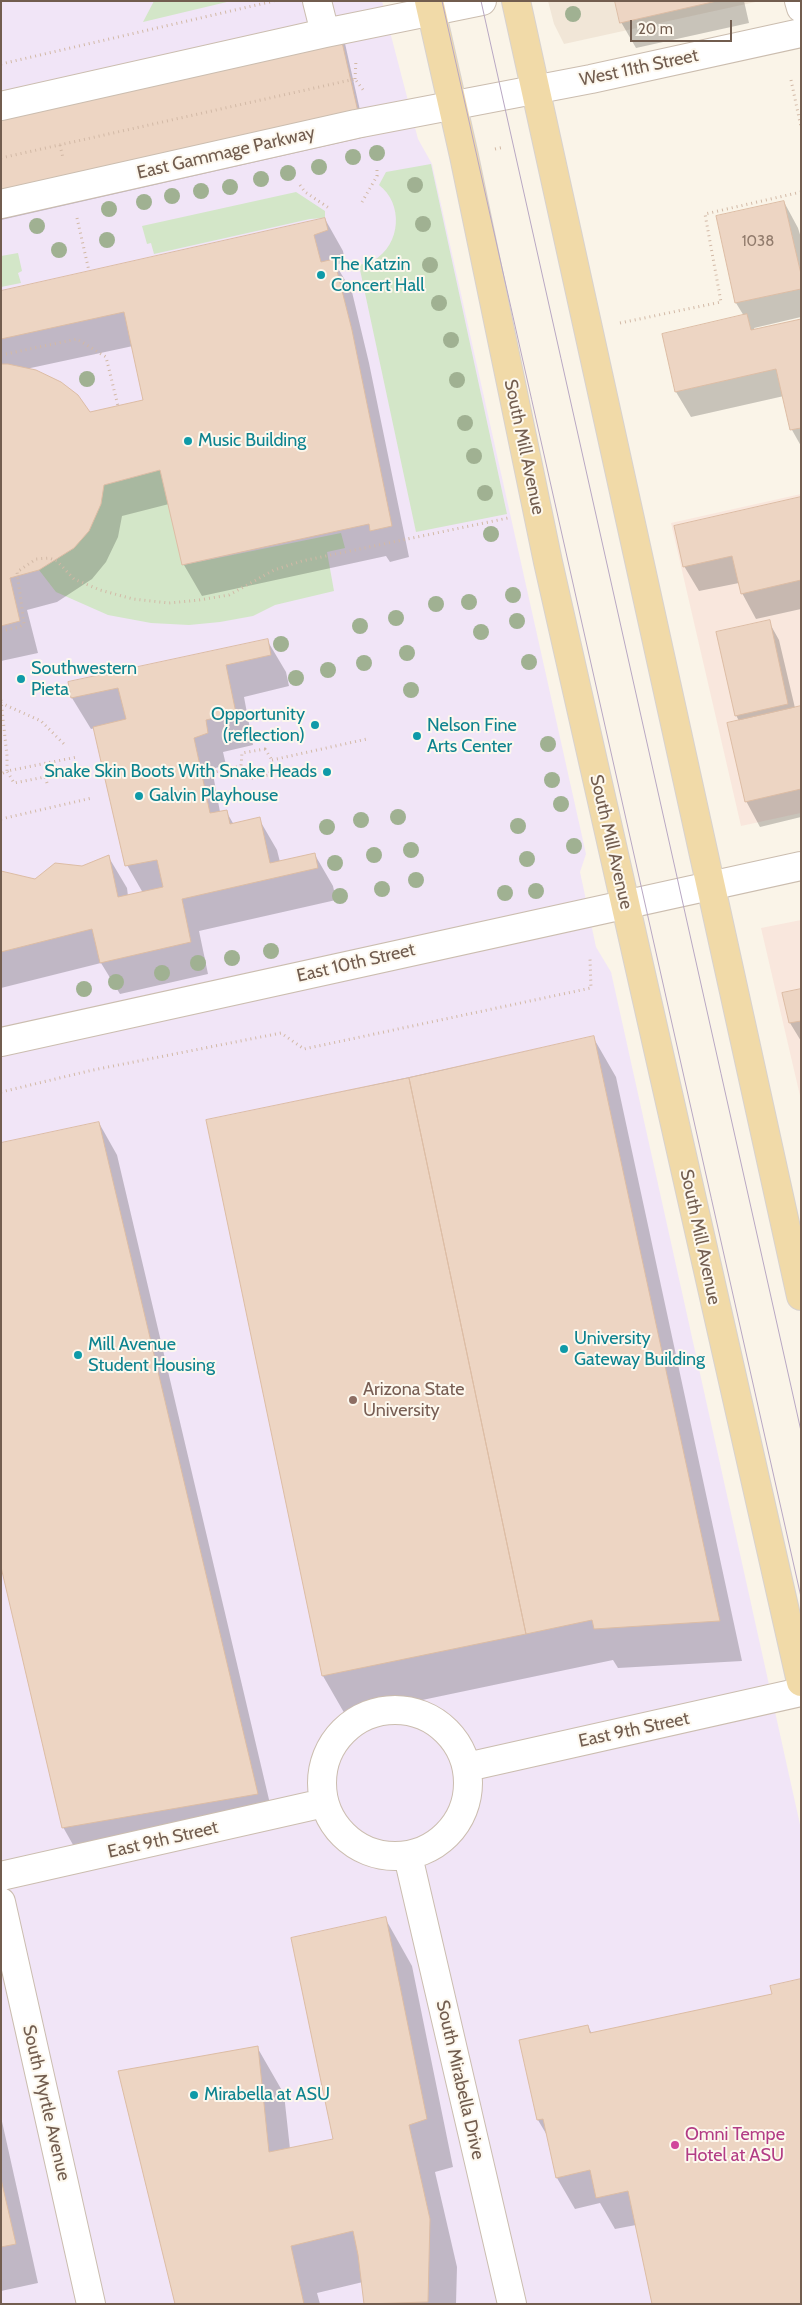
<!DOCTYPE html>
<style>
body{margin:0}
#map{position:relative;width:802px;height:2305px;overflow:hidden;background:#faf4e8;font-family:Cabin,sans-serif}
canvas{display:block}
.frame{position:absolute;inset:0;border:2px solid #725d4f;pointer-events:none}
.scale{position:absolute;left:630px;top:20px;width:102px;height:22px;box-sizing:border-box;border:2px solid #725d4f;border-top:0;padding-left:6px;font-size:15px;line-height:18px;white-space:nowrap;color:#725d4f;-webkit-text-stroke:4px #fdf8ee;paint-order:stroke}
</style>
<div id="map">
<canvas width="802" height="2305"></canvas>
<div class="frame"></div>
<div class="scale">20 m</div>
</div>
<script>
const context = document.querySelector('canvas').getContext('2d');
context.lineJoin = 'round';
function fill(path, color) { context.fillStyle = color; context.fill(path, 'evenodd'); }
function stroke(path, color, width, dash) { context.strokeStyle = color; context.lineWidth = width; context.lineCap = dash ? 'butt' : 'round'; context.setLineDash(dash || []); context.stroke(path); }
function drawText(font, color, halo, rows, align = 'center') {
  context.font = font + ' Cabin,sans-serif'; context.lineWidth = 4; context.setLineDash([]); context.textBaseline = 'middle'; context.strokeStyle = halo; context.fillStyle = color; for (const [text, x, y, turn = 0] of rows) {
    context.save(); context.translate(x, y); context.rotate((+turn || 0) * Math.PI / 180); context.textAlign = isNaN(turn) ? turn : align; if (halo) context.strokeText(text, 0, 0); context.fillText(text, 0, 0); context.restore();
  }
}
const residential = new Path2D(`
 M548,1H760L564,44L554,24Z`);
const commercial = new Path2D(`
 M801,494V813L741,826L671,523Z
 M801,920V1100L761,928Z`);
const education = new Path2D(`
 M1,1H382L418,139L432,164L586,854L580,872L596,947L611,972L801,1829V2304H1Z`);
const green = new Path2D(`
 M154,1H231L143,22Z
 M431,164L507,514L416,532L359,265C363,264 369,263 373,261C402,244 403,203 379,185L386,172Z
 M296,192L325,211V218L310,219L154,254L151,243L147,244L142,226Z
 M18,253L22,271L18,273L21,283L1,287V256Z
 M160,470L183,565L341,533L345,548L327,552L334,591L275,605L253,616L220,622L189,625L151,623L108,615L56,592L39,570L74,548L104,485Z`);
const shadow = new Path2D(`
 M617,1H744L749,23L636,48L621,22Z
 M344,39L366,137L1,220V108Z
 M784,202L798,228L801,238V317L754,328L755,331L801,320V446L792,430L784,396L691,417L676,392L744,316L736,303L717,217Z
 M325,219L343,251L345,262L336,265L352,292L369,363L409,557L390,562L386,556L202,596L184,565L169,504L122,516L118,537L106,562L92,579L57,602L27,610L38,653L1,661V292ZM133,346L144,401L90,414L26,369Z
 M801,499V609L756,619L742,593L739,583L699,591L684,566Z
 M769,622L779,640L795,708L801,707V817L760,827L746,801L739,721L736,715Z
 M267,640L286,672L289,686L244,697L253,745L223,752L226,765L212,769L220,812L226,811L234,825L259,819L277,850L280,862L315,855L333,886L336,900L199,931L208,974L120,994L101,963L1,988V872L35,880L82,867L108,856L127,888L128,896L143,893L127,865L95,728L91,729L72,698L69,683Z
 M801,990V1041L790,1023L784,994Z
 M593,1037L616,1077L742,1661L618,1668L613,1660L346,1716L323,1676L208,1121Z
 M99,1123L117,1155L275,1825L81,1859L63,1827Z
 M385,1918L412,1966L453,2167L435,2172L457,2267L456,2304H365L363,2282L317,2293L320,2304H177L257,2047L284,2094L290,2149L334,2139Z
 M773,1995L636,2225L615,2229L600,2203L575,2209L557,2178L548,2137L538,2120L588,2026L592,2034Z
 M1,2117L38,2283L1,2291Z`);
const building = new Path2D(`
 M615,1H717L620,23Z
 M339,29L362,129L1,210V106Z
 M784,201L801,274V289L735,303L716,216Z
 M325,218L328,230L314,235L321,262L334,259L352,330L392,526L370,531L369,524L182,565L160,470L104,485L101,504L89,531L74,548L39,570L10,578L20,621L1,626V364H8L36,370L61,382L78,395L90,412L143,400L124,312L1,339V291Z
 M747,314L751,330L801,319V428L790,430L776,369L675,392L662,334Z
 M801,497V580L741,594L732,556L683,567L674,526Z
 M770,620L788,704L735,716L716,632Z
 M268,639L271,655L226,665L236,713L206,720L208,733L194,738L202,775L210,813L227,810L230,824L260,817L270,863L315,853L318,868L182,899L191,942L100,963L92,929L1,952V871L35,879L55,863L82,866L109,855L118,897L163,887L157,860L125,866L93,727L126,719L118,688L71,698L68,682Z
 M801,706V789L745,802L727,723Z
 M801,989V1021L789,1023L782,993Z
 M594,1036L720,1621L594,1629L592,1620L526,1634L409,1078Z
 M409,1078L526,1634L322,1676L206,1120Z
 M99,1122L258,1794L62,1828L1,1567V1143Z
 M386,1917L427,2119L409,2125L430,2219L428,2302L364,2304L358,2255L353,2231L291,2246L304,2304H175L118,2071L258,2046L269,2152L333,2139L291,1938Z
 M801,1979V2304H652L628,2191L596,2198L590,2170L556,2178L543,2119L537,2120L519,2040L588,2025L590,2033L772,1994L770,1986Z
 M1,2179L16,2244L1,2247Z`);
const path = new Path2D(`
 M1,64L274,1
 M355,79L356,60
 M791,80L801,127
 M60,145L63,158
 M495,149L504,147
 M1,158L355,79L364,91
 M300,185L305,192L329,208
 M362,202L377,176V168
 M77,218L89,271
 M620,323L721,302L705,214L801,192
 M1,355L77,339L106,357L118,406
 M1,631L19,627L24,624L17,572L36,559L49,558L57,561L74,579L100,590L133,599L169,603L199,600L229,595L274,570L302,561L508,518
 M1,700L7,756V771L1,774
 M1,703L41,721L65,745
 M265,749L272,760L269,775L248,779L241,766L242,753Z
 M272,760L367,739
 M202,775L241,766
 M47,783L45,777L14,783L7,771L77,757
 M1,819L92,798
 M1,1092L93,1070L281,1033L304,1049L591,988L590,959`);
const minor = new Path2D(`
 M317,1L325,33
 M799,1L801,8
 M1,106L325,33L482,1
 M1,204L356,124L591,79L801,33
 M1,1042L801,866
 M322 1783a73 73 0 1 1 146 0a73 73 0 1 1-146 0Z
 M467,1767L801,1692
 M408,1856L512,2304
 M1,1876L324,1803
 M1,1902L91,2304`);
const major = new Path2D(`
 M429,1L464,156L548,562L801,1682
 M516,1L801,1296`);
const tram = new Path2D(`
 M442,1L801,1597
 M481,1L801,1431`);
const trees = [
 [573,14],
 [377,153],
 [353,157],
 [319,167],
 [288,173],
 [261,179],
 [415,185],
 [230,187],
 [201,191],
 [172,196],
 [144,202],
 [109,209],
 [423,224],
 [37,226],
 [107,240],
 [59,250],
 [430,265],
 [439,303],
 [451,340],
 [87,379],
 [457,380],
 [465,423],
 [474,456],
 [485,493],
 [491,534],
 [513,595],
 [469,602],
 [436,604],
 [396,618],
 [517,621],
 [360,626],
 [481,632],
 [281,644],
 [407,653],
 [529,662],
 [364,663],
 [328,670],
 [296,678],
 [411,690],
 [548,744],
 [552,780],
 [561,804],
 [398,817],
 [361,820],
 [518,826],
 [327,827],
 [574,846],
 [411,850],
 [374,855],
 [527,859],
 [335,863],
 [416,880],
 [382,889],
 [536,891],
 [505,893],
 [340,896],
 [271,951],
 [232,958],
 [198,963],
 [162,973],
 [116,982],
 [84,989]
];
const markers = [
 [321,275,5,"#0f9aa8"],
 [188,441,5,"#0f9aa8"],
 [21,679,5,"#0f9aa8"],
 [315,725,5,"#0f9aa8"],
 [417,736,5,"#0f9aa8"],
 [327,772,5,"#0f9aa8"],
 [139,796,5,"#0f9aa8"],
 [564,1349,5,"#0f9aa8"],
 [78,1355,5,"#0f9aa8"],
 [353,1400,5,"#8d6e63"],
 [194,2095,5,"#0f9aa8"],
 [675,2145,5,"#d1479c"]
];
const numberNames = [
 ["1038",758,242]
];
const streetNames = [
 ["West 11th Street",639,68,-12],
 ["East Gammage Parkway",226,153,-13],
 ["South Mill Avenue",524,447,78],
 ["South Mill Avenue",611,842,77],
 ["East 10th Street",356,963,-13],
 ["South Mill Avenue",700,1237,78],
 ["East 9th Street",634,1730,-12],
 ["East 9th Street",163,1840,-13],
 ["South Mirabella Drive",460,2080,77],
 ["South Myrtle Avenue",46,2103,77]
];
const cultureNames = [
 ["The Katzin",331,265],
 ["Concert Hall",331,286],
 ["Music Building",198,441],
 ["Southwestern",31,669],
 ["Pieta",31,690],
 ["Opportunity",305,715,"right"],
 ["(reflection)",305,736,"right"],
 ["Nelson Fine",427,726],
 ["Arts Center",427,747],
 ["Snake Skin Boots With Snake Heads",317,772,"right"],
 ["Galvin Playhouse",149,796],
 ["University",574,1339],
 ["Gateway Building",574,1360],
 ["Mill Avenue",88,1345],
 ["Student Housing",88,1366],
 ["Mirabella at ASU",204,2095]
];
const educationNames = [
 ["Arizona State",363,1390],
 ["University",363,1411]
];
const hotelNames = [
 ["Omni Tempe",685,2135],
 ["Hotel at ASU",685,2156]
];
fill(residential, '#f1e6d7');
fill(commercial, '#f9e7dd');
fill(education, '#f1e5f7');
fill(green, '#d3e6c8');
fill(shadow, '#0003');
fill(building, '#edd5c3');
stroke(building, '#ddbda5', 1);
stroke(minor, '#cbbdaf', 30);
stroke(major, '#d8d2ce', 30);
stroke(path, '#d2b9a6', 3, [1, 4]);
stroke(minor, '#fff', 28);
stroke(major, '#f1daa8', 28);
stroke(tram, '#b8a7c3', 1);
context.fillStyle = '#a0b192';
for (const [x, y] of trees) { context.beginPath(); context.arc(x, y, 8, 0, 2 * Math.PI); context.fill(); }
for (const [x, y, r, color] of markers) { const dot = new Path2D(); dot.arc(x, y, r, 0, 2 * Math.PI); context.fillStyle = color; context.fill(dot); stroke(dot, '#fdf8ee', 2); }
drawText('15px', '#917b6c', null, numberNames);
drawText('18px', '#725d4f', '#fdf8ee', streetNames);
drawText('18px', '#0d838f', '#fdf8ee', cultureNames, 'left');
drawText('18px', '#785e54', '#fdf8ee', educationNames, 'left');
drawText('18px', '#b23c85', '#fdf8ee', hotelNames, 'left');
</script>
